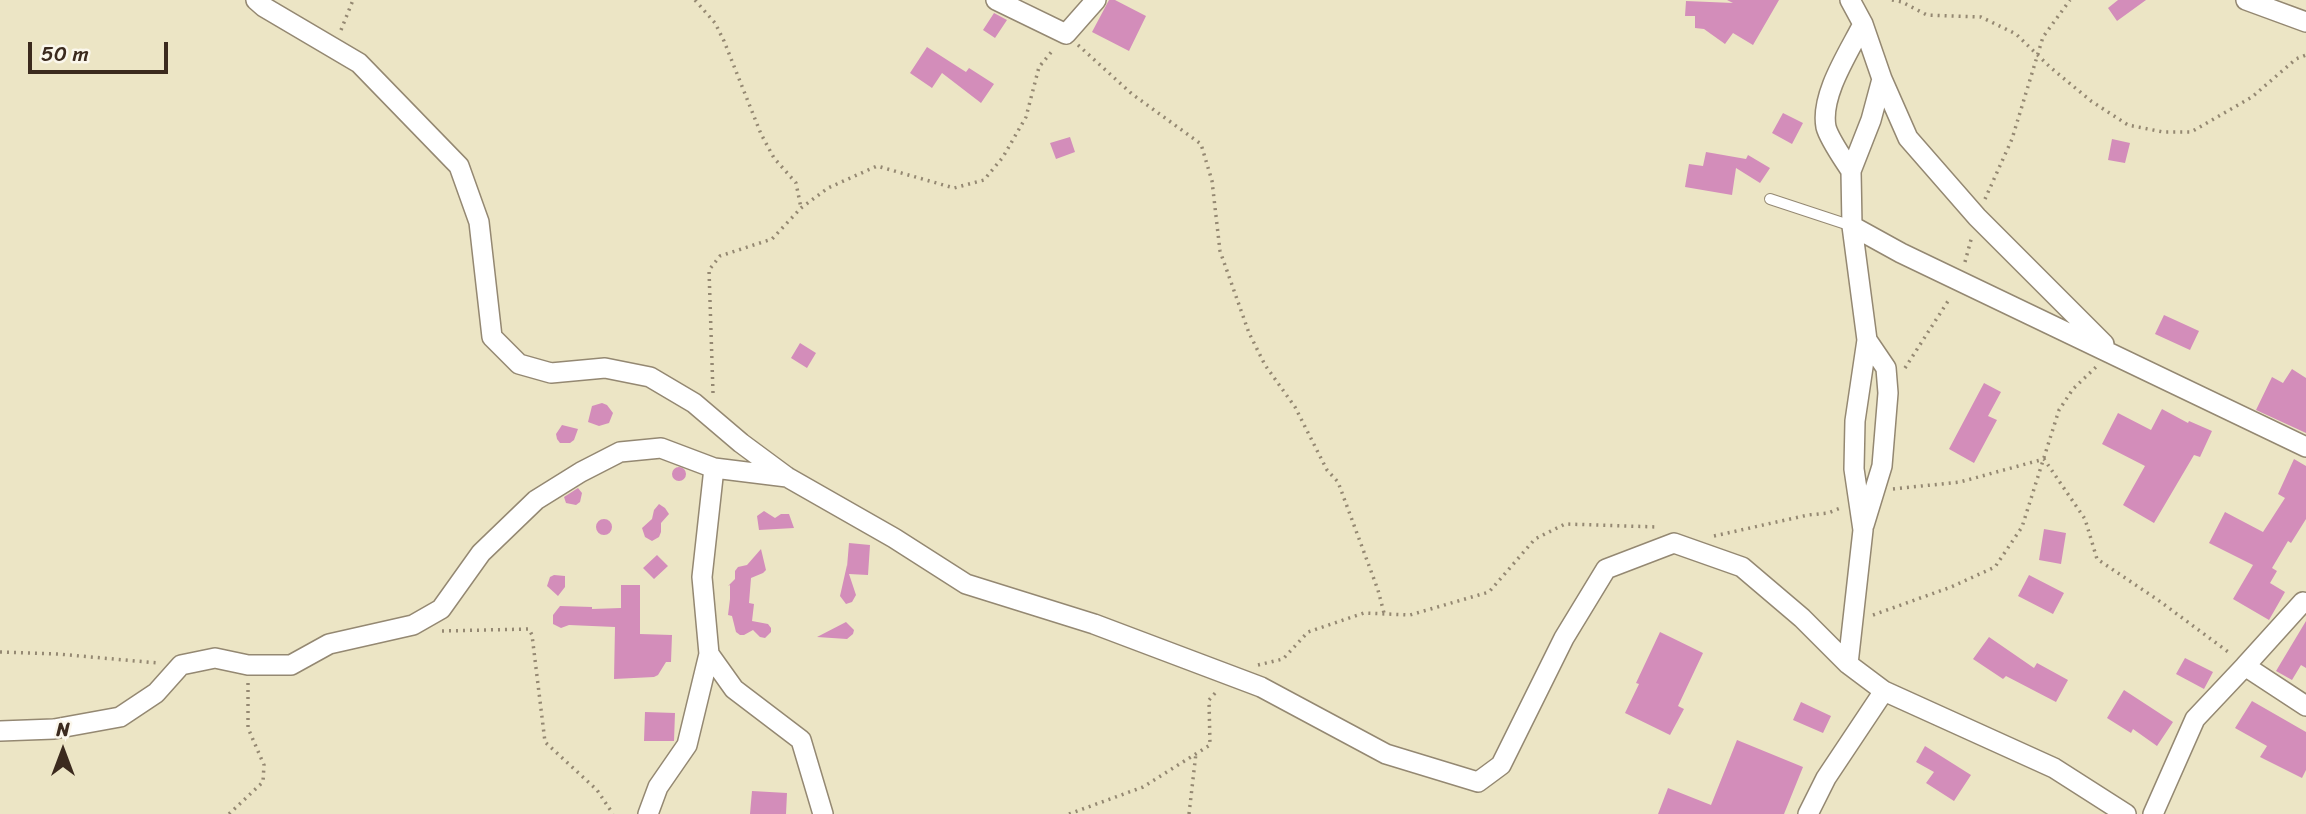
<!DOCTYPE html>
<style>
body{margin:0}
#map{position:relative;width:2306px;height:814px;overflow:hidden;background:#ece5c5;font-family:Sriracha,sans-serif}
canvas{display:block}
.north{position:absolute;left:28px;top:716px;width:70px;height:70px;-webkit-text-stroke:5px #fbf7ec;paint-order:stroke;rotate:0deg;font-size:19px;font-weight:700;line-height:28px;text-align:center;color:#3b2a1e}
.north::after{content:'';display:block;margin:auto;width:24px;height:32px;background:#3b2a1e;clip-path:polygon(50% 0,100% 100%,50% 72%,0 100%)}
.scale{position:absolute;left:28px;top:42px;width:140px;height:32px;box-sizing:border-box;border:4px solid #3b2a1e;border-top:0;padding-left:9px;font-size:21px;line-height:24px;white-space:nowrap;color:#3b2a1e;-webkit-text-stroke:5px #fbf7ec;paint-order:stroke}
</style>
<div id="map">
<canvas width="2306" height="814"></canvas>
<div class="north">N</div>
<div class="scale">50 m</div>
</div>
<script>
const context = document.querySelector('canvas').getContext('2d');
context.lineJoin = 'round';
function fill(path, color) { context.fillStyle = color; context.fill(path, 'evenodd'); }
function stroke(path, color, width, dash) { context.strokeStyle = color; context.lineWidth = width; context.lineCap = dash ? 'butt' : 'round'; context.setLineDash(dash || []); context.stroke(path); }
const building = new Path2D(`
 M1109,0H1115L1146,16L1129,51L1092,32Z
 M1727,0H1779L1753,45L1733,33L1725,44L1704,29L1695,28V16H1685L1686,1L1733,3Z
 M2118,0H2146L2117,21L2108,8Z
 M994,13L1007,20L995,38L983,30Z
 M927,47L966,72L969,68L994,84L981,103L942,73L932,88L910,73Z
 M1783,113L1803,123L1792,144L1772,133Z
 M1070,137L1075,152L1056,159L1050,143Z
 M2112,139L2130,143L2125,163L2108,160Z
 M1706,152L1746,159L1748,155L1770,168L1760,183L1736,168L1732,195L1685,187L1689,164L1703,166Z
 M2164,315L2199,331L2190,350L2155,334Z
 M800,343L816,353L807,368L791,358Z
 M2292,369L2306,378V433L2256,410L2272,377L2283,383Z
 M1984,383L2001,392L1988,416L1997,420L1974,463L1949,449Z
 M602,403L607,405L613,413L609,423L599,426L588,422L592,406Z
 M2162,409L2188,423L2189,421L2212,431L2200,457L2194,455L2154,523L2123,505L2145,466L2102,444L2118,413L2151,430Z
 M562,425L578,429L574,440L570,443H560L557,439L556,434Z
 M2294,459L2306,466V519L2291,543L2288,541L2272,568L2277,571L2270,583L2285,592L2269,620L2233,599L2253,565L2209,543L2225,512L2263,532L2285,498L2278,494Z
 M672 474a7 7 0 1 1 14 0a7 7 0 1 1-14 0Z
 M578,488L582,493L580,502L576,505L566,503L564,497Z
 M659,504L665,508L669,514L661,523V532L659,537L652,541L645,537L642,528L652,519L654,510Z
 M764,511L775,518L781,514H789L794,528L759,530L757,516Z
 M596 527a8 8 0 1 1 16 0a8 8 0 1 1-16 0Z
 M2044,529L2066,533L2061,564L2039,560Z
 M849,543L870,545L868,575L849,574L856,595L852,602L846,604L840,596L847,565V567Z
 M761,549L766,570L763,573L751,578L749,603L754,604L752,621L768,624L771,628V632L765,638L760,637L753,630L744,635H740L736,632L732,616L728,615L730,599V585L728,586L735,579V571L738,567L747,565Z
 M657,555L668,566L654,579L643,568Z
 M554,575L565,576V587L558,596L547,586L550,577Z
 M2029,575L2064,593L2053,614L2018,596Z
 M621,585H640V634L672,635L671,662H666L658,675L654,677L614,679L615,627L569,625L561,628L553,624V615L560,606L592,607V609L621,608Z
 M2306,621V668L2301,665L2292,680L2276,671Z
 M846,622L854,630L853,634L847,639L817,637Z
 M1660,632L1703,653L1678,706L1684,709L1670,735L1625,713L1639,684L1636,683Z
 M1989,637L2034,668L2037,663L2068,680L2056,702L2006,676L2003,679L1973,659Z
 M2185,658L2213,672L2204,689L2176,674Z
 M2124,690L2173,722L2157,746L2133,729L2131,733L2107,718Z
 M2252,701L2306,732V770L2302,778L2260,757L2267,746L2235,728Z
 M1801,702L1831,716L1823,733L1793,720Z
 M645,712L675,713L674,741H644Z
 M1737,740L1803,767L1784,814H1658L1668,788L1711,805Z
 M1925,746L1971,775L1954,801L1926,783L1934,772L1916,762Z
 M752,791L787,793L786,814H750Z`);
const path = new Path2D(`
 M695,0L715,23L724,41L761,134L774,158L796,183L801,208
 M1892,0L1902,2L1927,15L1981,17L2016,34L2050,67L2091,101L2128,125L2163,132H2191L2252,97L2296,59L2306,55
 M341,30L353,0
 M1078,45L1132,94L1201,144L1212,181L1220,251L1249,333L1265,365L1295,407L1327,470L1338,482L1378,590L1384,613
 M1985,199L2012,139L2043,37L2070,0
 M1965,262L1972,236
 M1905,368L1950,298
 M713,393L709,270L720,256L772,239L801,208L828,188L877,166L954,188L984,180L1003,157L1026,117L1039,67L1053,50
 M1893,489L1960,482L2044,459L2085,519L2097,559L2158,600L2231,654
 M1714,536L1808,515L1828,513L1843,507
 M1873,615L1951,587L1995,567L2022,527L2059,410L2073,389L2096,367
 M442,631L529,629L532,635L545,742L597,790L613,814
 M0,652L58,654L158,663
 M1258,665L1283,659L1308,632L1364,613L1410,615L1489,592L1535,539L1565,524L1658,527
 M229,814L263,782L264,765L248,728V683
 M1069,814L1143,787L1210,745L1209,700L1217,691
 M1189,814L1196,753`);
const service = new Path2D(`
 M1770,199L1852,226`);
const minor = new Path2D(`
 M256,0L264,7L359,63L459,166L479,222L492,337L519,364L551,373L605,368L650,377L694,403L741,443L787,477L894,538L966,584L1094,624L1261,687L1386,754L1478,782L1501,765L1564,638L1606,569L1674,543L1742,567L1802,618L1848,664L1884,691L2054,768L2126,814
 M996,0L1066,34L1096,0
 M2246,0L2306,22
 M1882,79L1908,138L1977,217L2104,344
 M1851,171C1844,160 1829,139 1826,127C1820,95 1849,52 1863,24
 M1852,226L1901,253L2306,447
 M1864,525L1882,466L1888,393L1886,368L1867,340
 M2303,602L2245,666L2306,706
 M709,654L734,689L801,740L823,814
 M1848,664L1863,530L1854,469L1855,421L1867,340L1852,226L1851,171L1871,120L1882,79L1863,24L1850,0
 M0,731L54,729L120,717L156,693L181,665L215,658L248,665H291L329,644L413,625L441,609L481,553L536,500L581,472L620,452L661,448L714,468L787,477
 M648,814L658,787L687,745L709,654L702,577L714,468
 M1808,814L1826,778L1884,691
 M2153,814L2195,719L2245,666`);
fill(building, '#d38dba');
stroke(service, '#948872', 12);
stroke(minor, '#948872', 22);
stroke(path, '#948872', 3.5, [2, 5]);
stroke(service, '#fff', 10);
stroke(minor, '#fff', 19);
</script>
